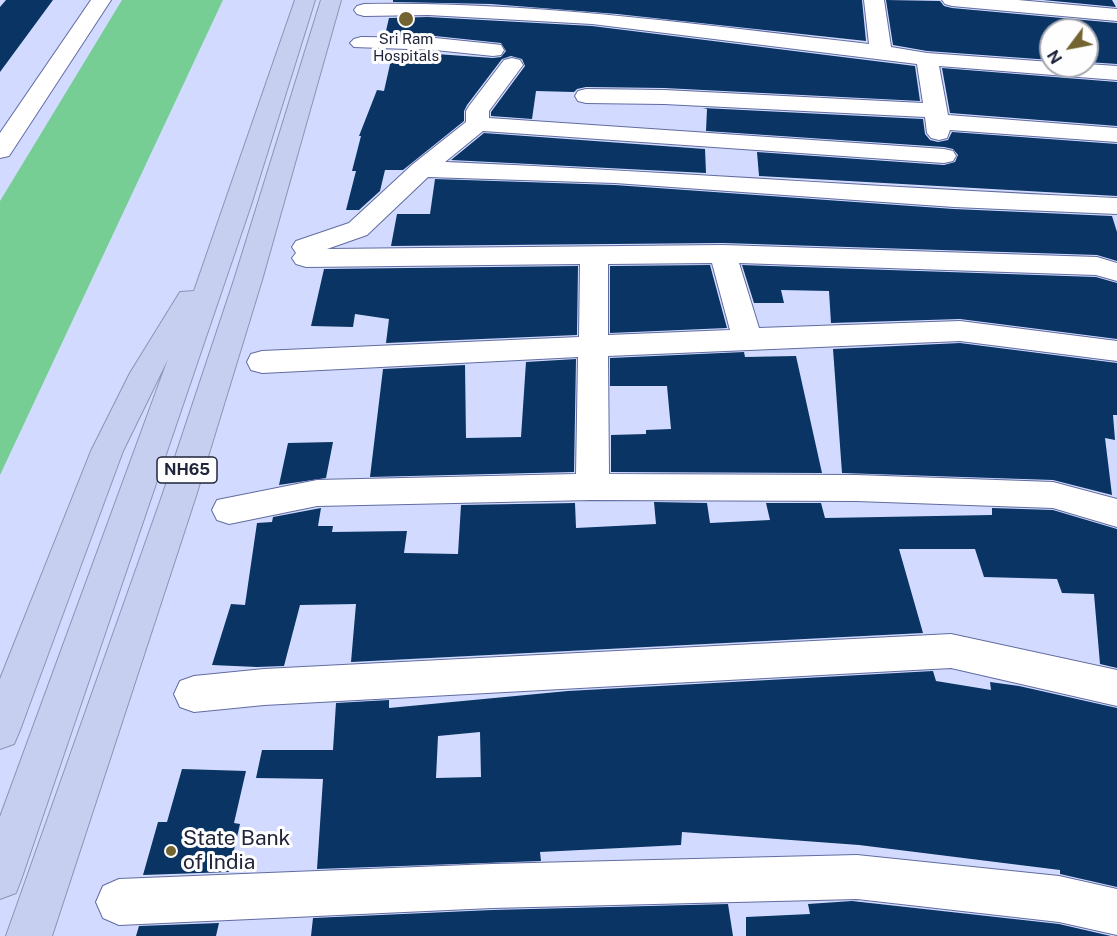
<!DOCTYPE html>
<style>
body{margin:0}
#map{position:relative;width:1117px;height:936px;overflow:hidden;background:#d2dbff;font-family:"Public Sans",sans-serif}
canvas{display:block}
.north{position:absolute;left:1039px;top:18px;width:60px;height:60px;box-sizing:border-box;background:#fefefe;border:2px solid #a5a7b0;border-radius:50%;rotate:238deg;font-size:16px;font-weight:700;line-height:24px;text-align:center;color:#20253b}
.north::after{content:'';display:block;margin:auto;width:21px;height:27px;background:#736432;clip-path:polygon(50% 0,100% 100%,50% 72%,0 100%)}
</style>
<div id="map">
<canvas width="1117" height="936"></canvas>
<div class="north">N</div>
</div>
<script>
const context = document.querySelector('canvas').getContext('2d');
context.lineJoin = 'round';
function fill(path, color) { context.fillStyle = color; context.fill(path, 'evenodd'); }
function stroke(path, color, width, dash) { context.strokeStyle = color; context.lineWidth = width; context.lineCap = dash ? 'butt' : 'round'; context.setLineDash(dash || []); context.stroke(path); }
function drawText(font, color, halo, rows, align = 'center') {
  context.font = font + ' "Public Sans",sans-serif'; context.lineWidth = 6; context.setLineDash([]); context.textBaseline = 'middle'; context.strokeStyle = halo; context.fillStyle = color; for (const [text, x, y, turn = 0] of rows) {
    context.save(); context.translate(x, y); context.rotate((+turn || 0) * Math.PI / 180); context.textAlign = isNaN(turn) ? turn : align; if (halo) context.strokeText(text, 0, 0); context.fillText(text, 0, 0); context.restore();
  }
}
const water = new Path2D(`
 M122,0H223L0,475V201Z`);
const building = new Path2D(`
 M6,0H53L0,72V7Z
 M393,0H862L866,41L617,14L491,4L393,2Z
 M886,0L940,1L944,6L952,8L1117,23V64L1087,62V30H1051V60L927,51L893,45Z
 M1043,0H1112L1116,7Z
 M428,17L592,26L915,66L920,101L664,88L586,87L577,89L574,92L536,91L532,119L491,116V112L525,66L522,59L511,56L502,59L467,105L464,111V121L403,170H385L380,191L359,210H346L356,171H352L361,136H359L377,90L384,91L393,51L493,58L501,57L506,51L501,43L435,36L385,35L389,18Z
 M942,68L1117,82V126L950,113Z
 M703,108L923,119L925,134L930,140L938,142L948,140L952,132L1117,144V196L759,176L757,152L944,165L955,162L958,155L953,149L944,147L706,131L707,109Z
 M484,133L705,149L706,173L451,160Z
 M435,179L615,185L954,209L1112,216L1117,232V261L1097,255L723,243L391,246L397,214H430Z
 M710,265L727,328L610,333V266Z
 M742,265L1096,277L1117,283V339L960,319L831,323L829,291L781,290L784,303H754Z
 M578,266L577,335L386,343L389,319L355,314L353,327L311,326L324,269Z
 M960,343L1117,363V415H1113L1115,440L1105,438L1112,495L1053,480L842,473L833,349Z
 M744,352L745,357L796,356L822,473L611,472V435L646,434V430L671,429L667,386H610V358Z
 M576,359L574,472L370,477L383,369L465,365L466,438L521,437L526,362Z
 M333,442L326,478L279,485L288,443Z
 M654,502L707,503L710,523L770,520L766,503H821L825,518L992,515V508L1053,510L1117,529V668L1100,664L1094,594L1062,593L1057,579L984,577L975,549H899L923,633L351,662L356,604L300,605L284,666L257,667L212,665L231,604L245,605L257,523L272,522L273,517L321,508L318,526H333L332,532L407,531L404,553L458,554L461,505L575,503L576,528L656,524Z
 M933,671L936,681L991,690L990,682L1019,686L1117,708V887L1060,874V870L859,845L682,832L681,845L540,852L541,861L317,869L323,779L256,778L262,750H333L336,703L389,700V708L568,691ZM480,732L481,777L436,778L438,736Z
 M182,769L246,771L234,823L240,824L229,872L143,875L158,822H167Z
 M852,901L1059,924L1111,936H746V917L810,914L808,904Z
 M728,904L733,936H311L313,918L492,910Z
 M219,923L216,936H136L139,926Z`);
const minor = new Path2D(`
 M91,0H111L9,156L0,158V133Z
 M864,0H884L891,47L927,53L1051,62V66L1087,64L1117,66V80L939,66L948,115L1117,128V142L950,130L947,138L939,140L931,138L927,133L925,117L664,104L586,103L578,101L575,96L578,91L586,89L664,90L923,103L917,64L592,24L428,15L364,16L357,14L354,10L357,6L364,4C534,1 701,25 869,44Z
 M942,0H1018L1117,9V21L952,6L945,4Z
 M361,37L435,38L493,44L501,45L504,50L501,55L493,56L435,50L354,47L350,43L354,39Z
 M512,58L520,60L523,65L489,111V118L944,149L953,151L956,156L953,161L944,163L483,131L445,162C669,171 893,189 1117,198V214L954,207L615,183L428,177L367,235L327,249L723,245L1097,257L1117,263V281L1096,275L739,263L759,328L960,321L1117,341V361L960,341L608,356L609,474L856,475L1053,482L1117,499V527L1053,508L856,501L592,500L317,506L229,524L217,520L212,510L217,500L317,480L576,474L578,357L262,373L251,370L247,362L251,354L262,351L579,337L580,264L306,267L296,264L292,258L296,253L292,247L296,241L349,223L413,164L466,122V111L469,106L504,60ZM712,263L730,330L608,335V264Z
 M951,634L1117,670V706L951,668L264,705L194,712L180,707L174,694L180,681L194,676L264,669Z
 M857,855L1059,876L1117,889V935L1059,922L857,899L492,908L119,925L103,918L96,902L103,886L119,879L492,864Z`);
const highway = new Path2D(`
 M295,0H315L251,205L22,877L16,893L0,899V817L168,359L123,451L20,730L14,744L0,749V679L91,451L130,373L180,292L194,291Z
 M321,0H341L262,280L196,496L52,936H6L162,496L234,280Z`);
const markers = [
 [406,19,8,"#736432"],
 [171,851,6,"#736432"]
];
const farPoinames = [
 ["Sri Ram",406,39],
 ["Hospitals",406,56]
];
const shields = [
 [187,470,60]
];
const shieldNames = [
 ["NH65",187,470]
];
const nearPoinames = [
 ["State Bank",183,839],
 ["of India",183,863]
];
fill(water, '#77ce95');
fill(building, '#093463');
stroke(minor, '#616ca1', 2);
stroke(highway, '#8c94b1', 2);
fill(minor, '#fff');
fill(highway, '#c6cff0');
for (const [x, y, r, color] of markers) { const dot = new Path2D(); dot.arc(x, y, r, 0, 2 * Math.PI); context.fillStyle = color; context.fill(dot); stroke(dot, '#fefefe', 2); }
drawText('15px', '#20253b', '#fefefe', farPoinames);
for (const [x, y, w] of shields) { const box = new Path2D(); box.roundRect(x - w / 2, y - 13, w, 26, 4.5); context.fillStyle = '#fefefe'; context.fill(box); stroke(box, '#20253b', 1.5); }
drawText('bold 16px', '#20253b', null, shieldNames);
drawText('21px', '#20253b', '#fefefe', nearPoinames, 'left');
</script>
